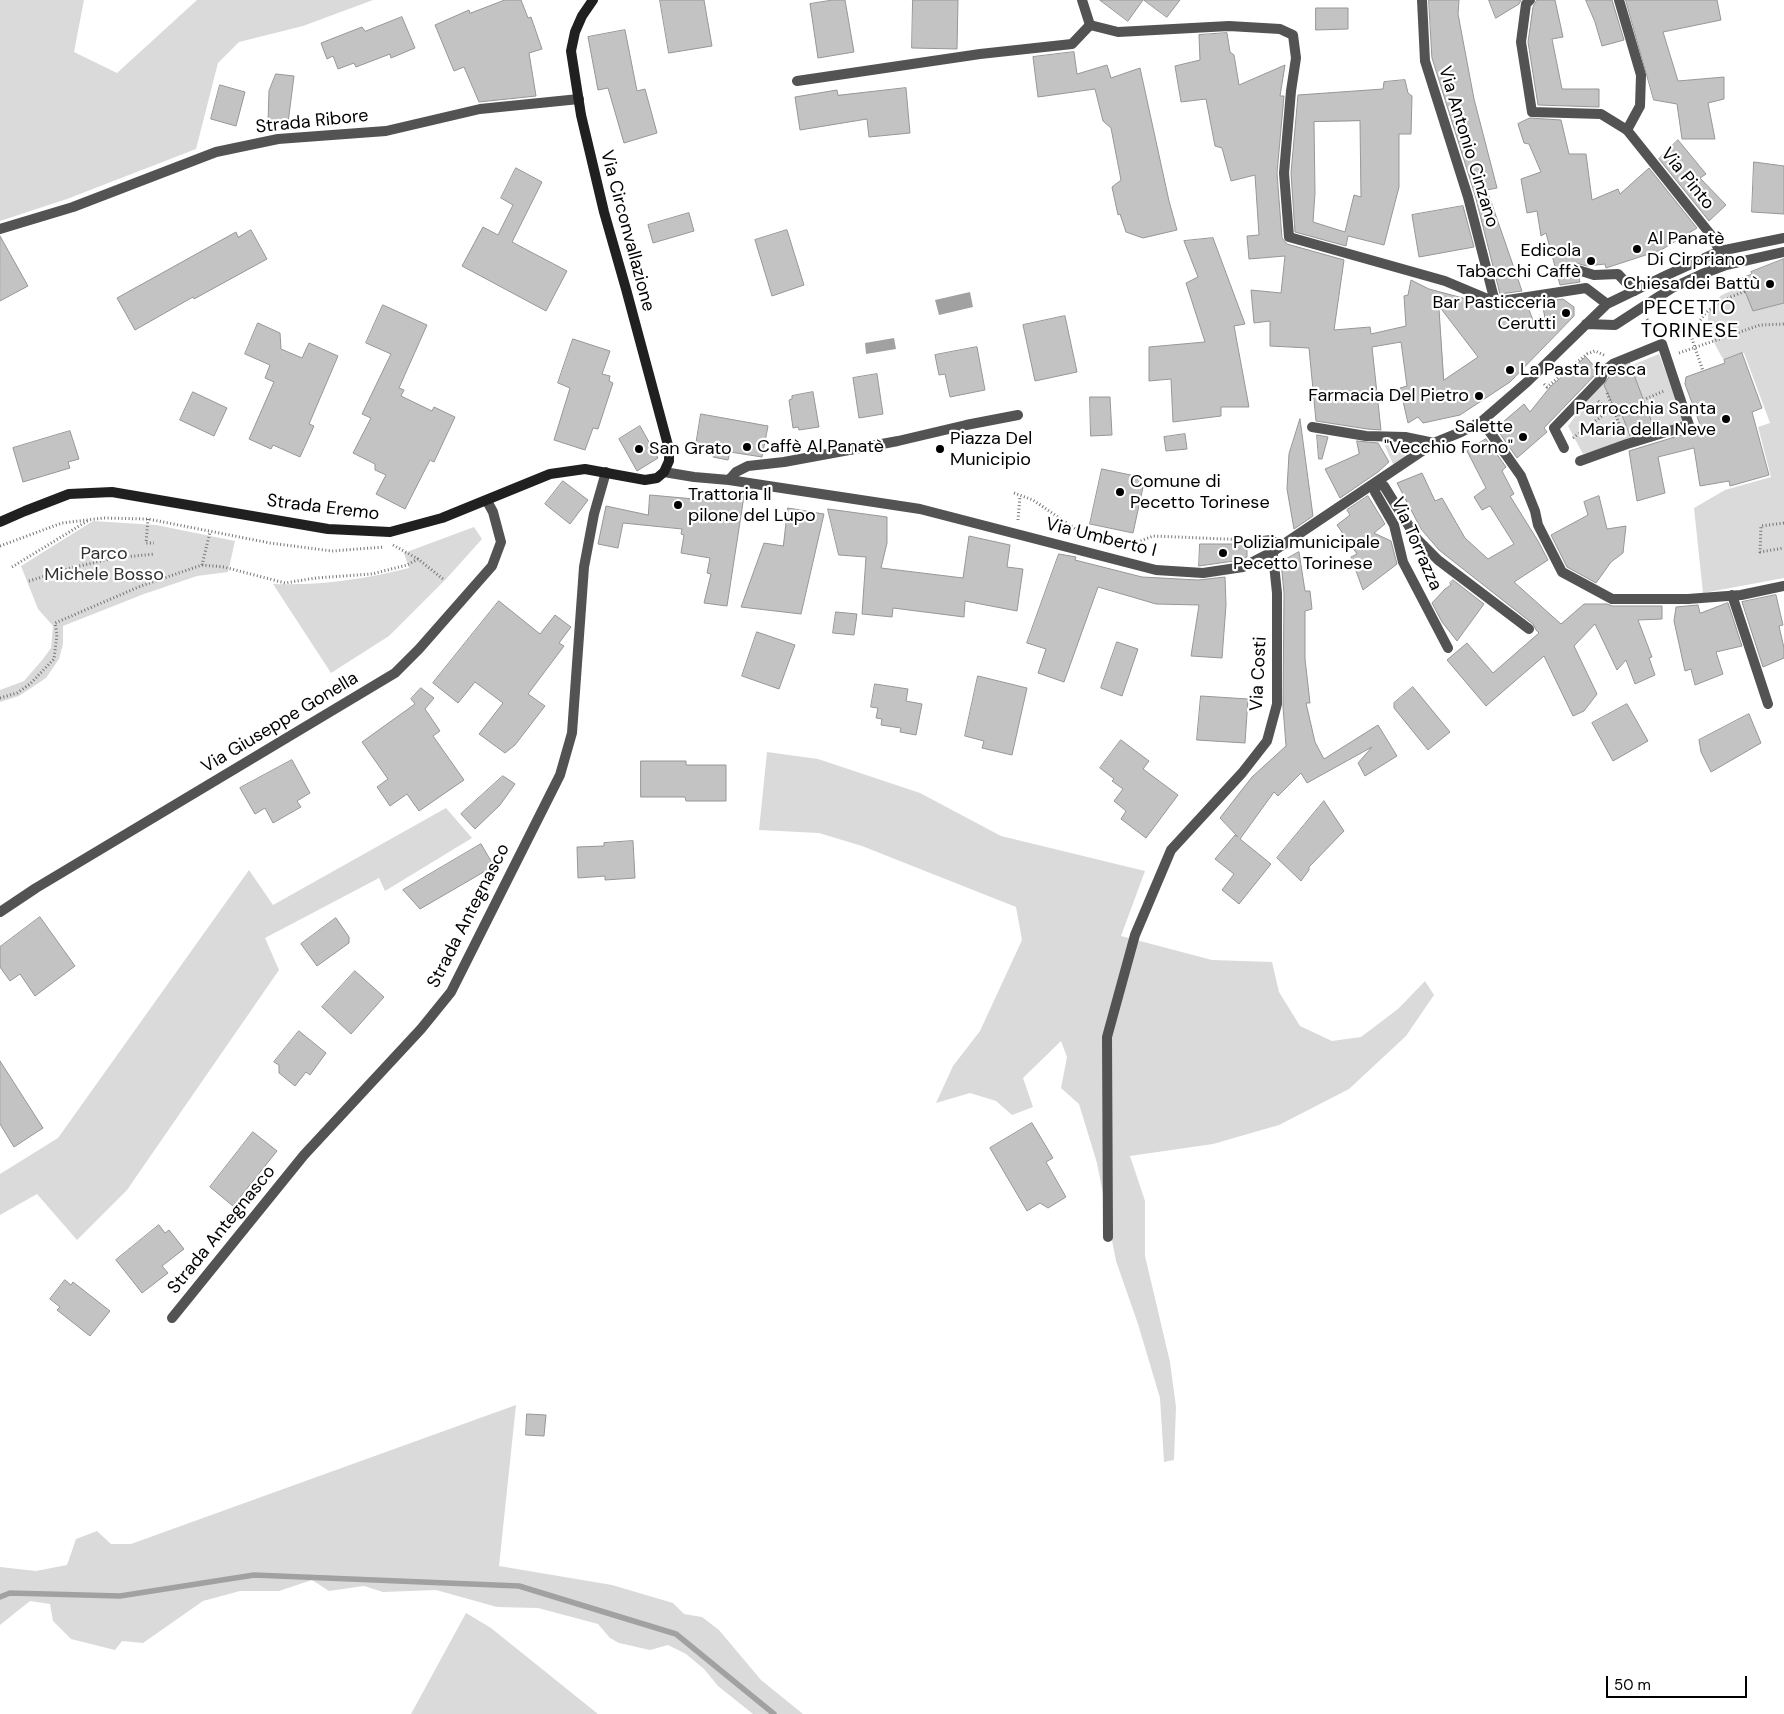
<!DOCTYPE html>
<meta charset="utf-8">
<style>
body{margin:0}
#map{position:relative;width:1784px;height:1714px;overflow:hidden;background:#fff;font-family:"DM Sans",sans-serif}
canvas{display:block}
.scale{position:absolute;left:1606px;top:1676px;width:141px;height:22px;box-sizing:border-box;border:2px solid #000;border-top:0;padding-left:6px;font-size:15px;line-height:18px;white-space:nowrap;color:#000;-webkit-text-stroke:4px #fff;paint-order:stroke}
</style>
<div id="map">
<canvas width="1784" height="1714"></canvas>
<div class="scale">50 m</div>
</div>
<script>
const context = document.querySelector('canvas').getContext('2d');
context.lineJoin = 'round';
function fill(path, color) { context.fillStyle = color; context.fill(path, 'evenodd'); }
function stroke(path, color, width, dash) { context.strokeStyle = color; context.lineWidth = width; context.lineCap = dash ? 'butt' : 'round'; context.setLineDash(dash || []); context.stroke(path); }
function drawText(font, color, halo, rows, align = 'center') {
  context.font = font + ' "DM Sans",sans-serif'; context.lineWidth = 4.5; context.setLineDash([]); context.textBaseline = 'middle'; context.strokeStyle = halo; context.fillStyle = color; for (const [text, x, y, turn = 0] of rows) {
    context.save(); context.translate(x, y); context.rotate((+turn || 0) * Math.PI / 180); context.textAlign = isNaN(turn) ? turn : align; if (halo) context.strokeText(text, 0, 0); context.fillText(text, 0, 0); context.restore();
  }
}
const green = new Path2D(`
 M0,0H84L74,52L117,73L197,0H373L303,26L239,42L218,63L196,149L67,199L0,221Z
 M1752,274L1766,308L1784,303V578L1703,593L1694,508L1725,490L1771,477L1758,427L1770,423L1744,353L1724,360C1714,344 1699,317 1715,301C1722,293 1734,290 1743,286L1740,279Z
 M1659,354L1684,422L1656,432L1630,366Z
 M1605,372L1632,440L1583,454L1568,426L1601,382Z
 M1398,442H1407L1410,444C1410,455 1401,459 1393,464L1384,444Z
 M93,521L156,525L235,541L228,572L197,576L144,594L63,626V644L59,659L46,678L19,696L0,702V690L24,681L43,659L51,648L53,626L38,609L21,566Z
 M474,527L482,539L447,578L389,636L331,673L273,584C319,586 365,579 409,568L404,553Z
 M767,752L818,759L920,793L1001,836L1145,871L1121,936L1212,960L1272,962L1279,992L1300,1026L1332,1041L1361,1037L1398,1009L1425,981L1434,995L1406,1036L1349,1089L1279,1125L1213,1144L1130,1156L1145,1201V1256L1170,1362L1176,1407L1174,1460L1164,1462L1160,1398L1138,1324L1116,1261L1097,1163L1079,1104L1061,1088L1067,1057L1061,1041L1023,1078L1033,1107L1012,1115L996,1101L970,1093L936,1103L953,1066L980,1031L1022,940L1016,907L862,846L819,833L759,830Z
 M446,808L472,838L385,891L379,878L265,938L279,970L127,1190L77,1240L37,1194L0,1215V1174L58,1138L249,870L273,905Z
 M516,1405L499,1566L612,1585L673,1603L684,1614L702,1617L719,1630L761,1680L803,1714H753L718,1686L704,1669L686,1654L668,1645L650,1650L619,1643L610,1638L598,1624L538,1608L497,1607L436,1590L383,1592L364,1586L329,1591L312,1580L279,1591H240L203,1601L143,1643L122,1641L115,1650L71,1639L53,1621L50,1604L30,1601L0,1625V1567L36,1571L67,1565L76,1539L97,1531L111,1544H131Z
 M466,1613L491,1628L598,1714H411Z`);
const water = new Path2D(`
 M970,292L973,307L939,315L935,300Z
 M894,338L896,349L866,354L865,343Z`);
const stream = new Path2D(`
 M0,1597L10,1593L120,1596L254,1575L519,1586L676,1634L774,1714`);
const building = new Path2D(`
 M505,0H521L528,18L531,17L542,49L529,53L536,96L479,102L464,67L454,71L435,25L469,10L470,13Z
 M660,0H704L712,46L669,53Z
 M833,0H845L854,52L818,58L810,4Z
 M913,0H958L957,49L912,48Z
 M1100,0H1143L1128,21Z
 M1144,0H1180L1167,17Z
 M1429,0H1459L1458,14L1474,99L1497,188L1487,190L1522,291L1500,294L1475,195L1432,58Z
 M1489,0H1521L1519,4L1496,18Z
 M1537,0H1555L1563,37L1552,39L1562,89H1599V107L1538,105L1528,42L1533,7Z
 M1586,0H1612L1624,40L1602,46L1595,22Z
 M1626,0H1717L1721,20L1663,32L1678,81L1724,77V99L1708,103L1715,139H1682L1677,104L1654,100Z
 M1316,8H1348V29L1316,30Z
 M402,17L415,48L391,58L390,54L356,67L354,63L338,69L333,56L327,59L321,43L362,27L365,31Z
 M625,30L637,91L645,89L657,133L624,143L608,88L598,90L588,37Z
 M1227,33L1230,52L1234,55L1239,85L1285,65L1280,96H1284L1277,173L1282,238L1287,244L1344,260L1334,330L1370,327L1371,334L1406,326L1404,296L1408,295L1411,280L1429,289L1474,301L1494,309L1527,304L1535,326L1546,324L1542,302L1563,299L1574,307V316L1510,382L1460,415L1423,423L1418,417L1408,423L1400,388L1407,386L1401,342L1372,347L1381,430L1367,429L1316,421L1309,348L1270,346V321L1254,323L1251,290L1281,293L1285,256L1249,259L1247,236L1259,235L1255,175L1231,181L1222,148L1215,146L1206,99L1181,102L1175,66L1200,60L1199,35ZM1439,306L1478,357L1444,380Z
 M1074,52L1077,74L1107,65L1111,78L1140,68L1169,201L1177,230L1143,238L1126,232L1120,214L1118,215L1112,187L1121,180L1111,128L1103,121L1095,89L1038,97L1033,57Z
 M276,74L294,76L288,123H268L269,91Z
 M1405,80L1408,93L1412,96L1411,134H1399V187L1384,245L1348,236L1346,246L1295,232L1291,173L1298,95L1383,89L1384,82ZM1360,121L1361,197L1354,195L1345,232L1313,222L1315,193L1314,122Z
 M220,85L245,92L236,126L211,119Z
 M906,88L910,133L869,137L867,119L800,130L795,97L837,90L838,95Z
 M1530,118L1561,120L1569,154H1586L1592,200L1618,189L1620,194L1649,168L1697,228L1661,250L1606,268L1605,264L1587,266L1576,263L1572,268L1571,271L1573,275L1579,278L1580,282L1560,285L1546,233L1541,236L1537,211L1527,213L1521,179L1541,172L1529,144L1524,143L1518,124Z
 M1678,140L1706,174L1700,178L1726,205L1709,221L1659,159Z
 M1754,162L1784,166V214L1752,212Z
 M516,168L542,182L512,242L567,271L546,311L462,266L483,227L498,235L513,205L501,198Z
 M1463,206L1474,247L1419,257L1412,215Z
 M689,213L694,231L653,243L648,225Z
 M251,230L267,259L194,299L193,297L135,330L117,298L236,232L238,237Z
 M787,230L804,285L772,296L755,240Z
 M0,236L28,286L0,301Z
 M1213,238L1245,324L1234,326L1249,407H1221V416L1173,422L1171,379L1149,381V347L1205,342L1186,283L1198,277L1184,241Z
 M1784,259V303L1753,311L1740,279L1752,274L1751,272Z
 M383,305L427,325L399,388L404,390L401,396L432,411L434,407L455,417L434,462L430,460L405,509L376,494L386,475L375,470V464L353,453L371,418L362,414L391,354L366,343Z
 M1065,316L1077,372L1035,381L1023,325Z
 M258,323L280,333L281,349L302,358L309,343L338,356L309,424L314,426L300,457L273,445L271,449L249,439L274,382L265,378L270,365L245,354Z
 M573,339L610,351L602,374L610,376L609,381L613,383L598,429L593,428L585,450L554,440L570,388L558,383Z
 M977,347L985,390L950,397L945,374L939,375L935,355Z
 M1742,353L1762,408L1752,412L1769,475L1730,486L1729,481L1700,486L1694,448L1658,457L1665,493L1637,501L1629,451L1691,432L1695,428L1701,427L1685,384L1686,377L1725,363L1724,360Z
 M1586,357L1597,369L1595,375L1544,428L1547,432L1517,458L1496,428L1524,404L1530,412L1550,387Z
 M1630,364L1654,428L1630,436L1622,415L1618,416L1604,385L1610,375L1616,370Z
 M877,374L883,414L859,418L853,378Z
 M193,392L227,408L214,436L180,420Z
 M813,392L819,427L799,430L798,427L793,428L789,400L792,399V396Z
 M1090,397H1110L1112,435L1091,436Z
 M701,414L768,426L762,457L730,452L728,460L713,457L715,449L696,445Z
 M1300,419L1313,516L1294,529L1287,489L1289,454Z
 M640,426L658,458L637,471L619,439Z
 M70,431L79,459L68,462L70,468L23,482L13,448Z
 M1185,434L1187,449L1166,451L1164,437Z
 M1317,435L1328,437L1322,459H1319Z
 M1486,439L1506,467L1502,471L1514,494L1510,496L1538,541L1548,560L1514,582L1561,624L1584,604H1607L1612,606H1662V619L1638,620L1652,657L1649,658L1655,675L1635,684L1626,660L1617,670L1595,624L1574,646L1597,694L1584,711L1573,716L1544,656L1486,706L1447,660L1467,643L1493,673L1539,633L1536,630L1533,624L1439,550L1421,529L1397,483L1422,473L1435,501L1442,498L1465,538L1488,559L1514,544L1490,506L1482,510L1474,497L1486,488L1467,451Z
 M1357,441L1378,443L1389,462L1378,472L1340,498L1325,469L1359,454Z
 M1102,469L1145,478L1133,533L1090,524Z
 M563,481L588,500L570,524L545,504Z
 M650,495L705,500V495L744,496L727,606L704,603L711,574L707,573L710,558L681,553L684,535L681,534L682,529L623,523L618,548L598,544L606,506L648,515Z
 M1368,496L1385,524L1374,533L1391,541L1397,564L1363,590L1351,557L1357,554L1337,525L1350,515L1347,510Z
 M1599,496L1607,529L1626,526L1623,553L1611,562L1596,583L1567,567L1551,535L1588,515L1584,502Z
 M788,508L824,514L801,614L741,607L764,543L783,546Z
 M828,509L887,517V543L881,568L963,578L969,536L1010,545L1007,567L1023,569L1017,611L965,601L964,617L893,608L892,617L862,614L866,557L839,555Z
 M1200,544H1247V557L1241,560L1199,566Z
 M1299,552L1305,591H1310L1312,609L1305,611V659L1310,703H1306L1315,742L1324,759L1378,725L1397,756L1365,776L1358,763L1372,747L1307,783L1301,773L1278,796L1274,792L1240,839L1271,864L1239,904L1222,890L1234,874L1215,859L1235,835L1238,837L1220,818L1252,777L1286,746L1283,707L1284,593L1281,562Z
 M1059,554L1076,557L1075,560L1142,577L1198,580L1225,577L1226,605L1222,658L1191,656L1199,605L1156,604L1098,587L1064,682L1038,673L1046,649L1027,643Z
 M1453,580L1484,604L1457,641L1442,622L1432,603L1445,589L1451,585L1450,583Z
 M1776,595L1783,625L1779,626L1784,648V658L1763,667L1742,602Z
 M499,601L540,634L555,615L571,627L559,643L564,646L528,694L545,706L515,745L505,753L479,734L503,703L475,682L458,703L433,683Z
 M1728,603L1742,646L1716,652L1723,674L1695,685L1691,669L1685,671L1674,621L1676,607L1698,605L1700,613Z
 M836,612L857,614L854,635L833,633Z
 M757,632L795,645L779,689L742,676Z
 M1117,642L1138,649L1122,696L1101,688Z
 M978,676L1027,688L1012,755L982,748L984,741L965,736Z
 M875,684L908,689L906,701L922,704L916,735L900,732L901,728L881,725L882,719L876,718L878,708L871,707Z
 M1413,687L1450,732L1428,750L1394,708V703Z
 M421,688L434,698L425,709L440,731L433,736L464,780L419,811L407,794L390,806L377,787L388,779L362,742L415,704L411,699Z
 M1201,696L1248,699L1245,743L1197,740Z
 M1627,704L1648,741L1613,761L1592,723Z
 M1749,714L1761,743L1711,772L1701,752L1699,740Z
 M1121,740L1149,761L1143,769L1178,795L1146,838L1121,819L1126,811L1114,801L1123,789L1112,781L1114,779L1100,768Z
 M292,760L310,793L297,801L301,807L273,823L265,808L255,814L240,788Z
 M641,761H686V765H726V801H686L685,797H641Z
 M503,776L515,784L500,805L475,829L461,814Z
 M1324,801L1344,831L1309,867V870L1301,881L1277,858Z
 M633,841L635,878L605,880V876L578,878L577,847L604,846V843Z
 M481,844L494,866L420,909L403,890Z
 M40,917L75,966L35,996L20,974L10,981L0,967V947Z
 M336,918L349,937V943L317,966L301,944Z
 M355,971L384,997L351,1034L322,1007Z
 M299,1031L326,1053L310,1075L306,1072L295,1086L279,1073V1065L274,1062Z
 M0,1061L43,1128L14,1147L0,1124Z
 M1032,1123L1053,1158L1046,1162L1066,1197L1048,1208L1040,1203L1027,1211L990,1148Z
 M253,1132L277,1151L233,1206L210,1187Z
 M159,1225L165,1233L169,1230L184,1249L162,1266L168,1273L142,1293L116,1260Z
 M65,1280L71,1285L73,1282L110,1311L90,1336L57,1310L60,1307L50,1299Z
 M527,1414L546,1415L544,1436L526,1435Z`);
const path = new Path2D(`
 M1647,319L1653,330H1657
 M1666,329H1676L1683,334L1690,333L1703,371
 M1690,333L1696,330C1703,306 1730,297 1751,289L1745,274
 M1679,353L1760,325L1784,324
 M1544,384L1547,387L1587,354L1595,351L1604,355
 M1607,393L1622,431
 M1643,400L1664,391
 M1598,401L1604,406L1612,408
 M1573,438L1614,407
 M1014,493L1033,500L1083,534L1133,544L1153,536L1250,540
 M148,519L146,543H154
 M1018,520L1020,496
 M1784,523L1761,526L1760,552L1784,548
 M393,545L418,559L443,579
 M0,546L62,523L104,518L148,519L270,543L332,551L384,547
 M202,565L224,567L285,583L316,578L372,574L407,565L418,559
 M12,567L89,520
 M29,581L71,568L114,558L155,554
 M0,698L17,693L30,684L54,659L57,634L55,623L141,586L202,565L210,532`);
const service = new Path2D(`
 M1530,0L1526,4L1521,42L1532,112L1601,114L1627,130
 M797,81L980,54L1072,44L1090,25
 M1578,270L1594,275L1618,274L1634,291
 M1263,541L1271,540L1281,546`);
const pedestrian = new Path2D(`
 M1564,448L1554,428L1601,379L1604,371L1613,364L1662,344L1689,425L1627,444L1580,461`);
const minor = new Path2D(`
 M1082,0L1090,25L1118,32L1229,26L1280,29L1293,35L1296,58L1291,91L1284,173L1289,237L1445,281L1495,302L1586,288L1607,304
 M1422,0L1425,61L1468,197L1495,302
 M1619,0L1641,75L1640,106L1627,130L1711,235L1720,251
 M0,229L73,207L216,152L278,139L386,131L480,109L579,99
 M1586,324L1615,325L1672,288L1702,274L1726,265L1784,252
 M1482,421L1521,476L1535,511L1538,525L1562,572L1612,599H1688L1741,595L1784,586
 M1312,427L1366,436L1405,437L1434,443
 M664,472L694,477L729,480L920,509L1156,570L1203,573L1243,567L1272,552L1434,443L1461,432L1482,421L1527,382L1607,304L1667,275L1720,251L1784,238
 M729,480L736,472L748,466L784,462L898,441L966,425L1018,415
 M1732,595L1768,704
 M1448,648L1403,562L1394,525L1375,492L1376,483L1384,486L1417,539L1438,560L1529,629
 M0,912L36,888L395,673L419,649L492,566L501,542L493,512L487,501
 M1108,1237L1107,1037L1135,935L1171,850L1242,773L1267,741L1277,704V593L1273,555L1272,552
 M172,1318L304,1155L421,1029L451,992L560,775L572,733L584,567L594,514L606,472`);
const secondary = new Path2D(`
 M0,522L25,511L69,494L112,492L328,529L390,532L442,518L550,474L585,469L645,480L657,478L664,472L669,461V449L626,289L604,212L581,115L571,51L575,32L582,16L593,0`);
const markers = [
 [1637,249,5,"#000"],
 [1591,261,5,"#000"],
 [1770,284,5,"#000"],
 [1566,313,5,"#000"],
 [1510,370,5,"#000"],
 [1479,396,5,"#000"],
 [1726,419,5,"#000"],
 [1523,437,5,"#000"],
 [747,447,5,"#000"],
 [639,449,5,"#000"],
 [940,449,5,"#000"],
 [1120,492,5,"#000"],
 [678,505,5,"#000"],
 [1223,553,5,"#000"]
];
const streetNames = [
 ["Strada Ribore",312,122,-6],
 ["Via Antonio Cinzano",1468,147,73],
 ["Via Pinto",1687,179,51],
 ["Via Circonvallazione",627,231,75],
 ["Strada Eremo",323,508,7],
 ["Via Umberto I",1101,538,14],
 ["Via Torrazza",1416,544,66],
 ["Via Costi",1259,674,-87],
 ["Via Giuseppe Gonella",280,723,-31],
 ["Strada Antegnasco",469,916,-63],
 ["Strada Antegnasco",222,1230,-51]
];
const poiNames = [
 ["Al Panatè",1647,239],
 ["Di Cirpriano",1647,260],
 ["Edicola",1581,251,"right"],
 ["Tabacchi Caffè",1581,272,"right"],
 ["Chiesa dei Battù",1760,284,"right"],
 ["Bar Pasticceria",1556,303,"right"],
 ["Cerutti",1556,324,"right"],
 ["La Pasta fresca",1520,370],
 ["Farmacia Del Pietro",1469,396,"right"],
 ["Parrocchia Santa",1716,409,"right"],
 ["Maria della Neve",1716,430,"right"],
 ["Salette",1513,427,"right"],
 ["\"Vecchio Forno\"",1513,448,"right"],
 ["Piazza Del",950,439],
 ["Municipio",950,460],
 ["Caffè Al Panatè",757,447],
 ["San Grato",649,449],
 ["Comune di",1130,482],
 ["Pecetto Torinese",1130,503],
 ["Trattoria Il",688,495],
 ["pilone del Lupo",688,516],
 ["Polizia municipale",1233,543],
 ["Pecetto Torinese",1233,564]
];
const parkNames = [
 ["Parco",104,554],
 ["Michele Bosso",104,575]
];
const quarterNames = [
 ["PECETTO",1690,309],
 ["TORINESE",1690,332]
];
fill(green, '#dadada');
fill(water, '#a1a1a1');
stroke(stream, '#a1a1a1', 5.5);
fill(building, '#c3c3c3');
stroke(building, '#979797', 1);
stroke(path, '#757575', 3, [1, 2.5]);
stroke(service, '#535353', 10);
stroke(pedestrian, '#535353', 10);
stroke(minor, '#535353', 10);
stroke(secondary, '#202020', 10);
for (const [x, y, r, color] of markers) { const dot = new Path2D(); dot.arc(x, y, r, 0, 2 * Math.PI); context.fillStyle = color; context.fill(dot); stroke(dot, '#fff', 2); }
drawText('18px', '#000', '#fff', streetNames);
drawText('18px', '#000', '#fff', poiNames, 'left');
drawText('18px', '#313131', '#fff', parkNames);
context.letterSpacing = '1px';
drawText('20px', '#000', '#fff', quarterNames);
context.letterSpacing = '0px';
</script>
